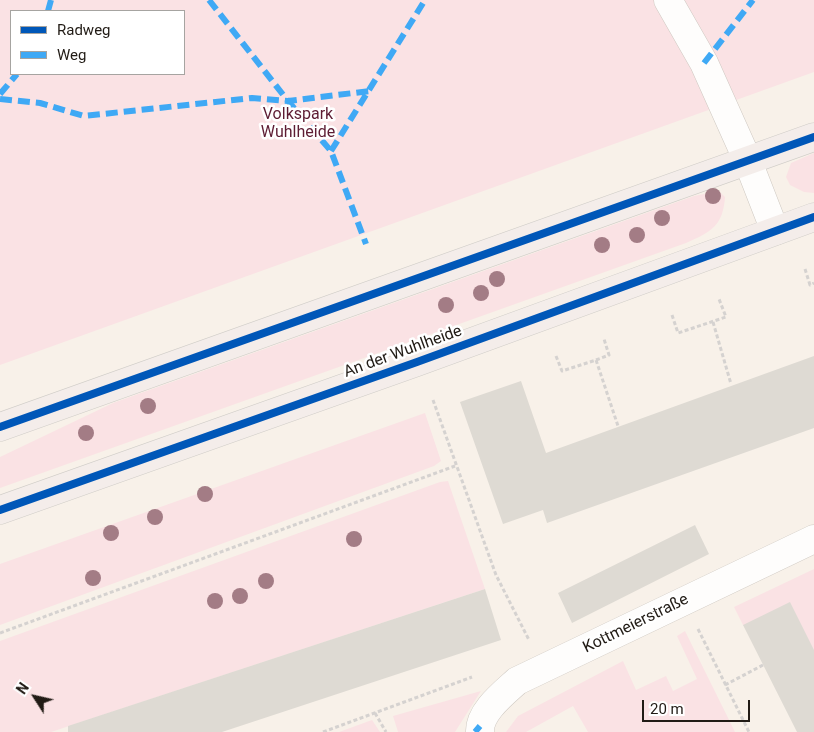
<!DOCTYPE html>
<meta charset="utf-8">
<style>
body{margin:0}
#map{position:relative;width:814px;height:732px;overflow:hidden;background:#f8f1e9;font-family:Roboto,sans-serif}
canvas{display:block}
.legend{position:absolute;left:10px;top:10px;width:175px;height:65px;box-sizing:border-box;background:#fff;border:1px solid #a6a4a1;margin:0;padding:6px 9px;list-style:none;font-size:15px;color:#211b15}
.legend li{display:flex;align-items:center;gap:10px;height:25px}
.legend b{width:25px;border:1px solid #a6a4a1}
.north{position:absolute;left:10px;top:672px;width:50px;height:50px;-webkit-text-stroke:4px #fff;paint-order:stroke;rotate:305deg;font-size:14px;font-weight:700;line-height:20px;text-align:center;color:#211b15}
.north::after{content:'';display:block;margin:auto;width:18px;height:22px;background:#211b15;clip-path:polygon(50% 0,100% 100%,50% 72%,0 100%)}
.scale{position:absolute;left:642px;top:700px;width:108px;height:22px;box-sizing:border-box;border:2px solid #211b15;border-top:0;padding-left:6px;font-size:15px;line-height:18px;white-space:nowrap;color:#211b15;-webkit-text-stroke:4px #fff;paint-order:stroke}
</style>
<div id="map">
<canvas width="814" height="732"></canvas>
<ul class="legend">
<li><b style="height:6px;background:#0057b8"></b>Radweg</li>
<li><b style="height:6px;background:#3fa9f5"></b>Weg</li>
</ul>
<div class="north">N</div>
<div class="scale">20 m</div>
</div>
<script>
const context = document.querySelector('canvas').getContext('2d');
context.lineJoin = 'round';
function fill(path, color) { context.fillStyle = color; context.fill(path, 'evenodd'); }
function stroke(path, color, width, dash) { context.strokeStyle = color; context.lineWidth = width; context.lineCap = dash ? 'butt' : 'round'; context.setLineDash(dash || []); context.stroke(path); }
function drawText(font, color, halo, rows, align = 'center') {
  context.font = font + ' Roboto,sans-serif'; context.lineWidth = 5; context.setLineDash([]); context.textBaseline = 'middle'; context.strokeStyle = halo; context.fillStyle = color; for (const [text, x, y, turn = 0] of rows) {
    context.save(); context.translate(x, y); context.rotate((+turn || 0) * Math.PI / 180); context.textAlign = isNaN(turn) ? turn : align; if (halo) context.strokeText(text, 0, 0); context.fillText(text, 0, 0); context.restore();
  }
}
const green = new Path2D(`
 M0,0H814V72L0,365ZM11,11H184V74H11Z
 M814,153V193L804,192L790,185L786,177L791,163Z
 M719,191L725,197C723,226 711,232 686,243L0,488V457L113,403L694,196Z
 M425,413L441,461L434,466L0,625V564Z
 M448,481L485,589L51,732H0V641L440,482Z
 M814,569V650L743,625L734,607Z
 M685,631L735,732H588L573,706L526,732H506L518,716L623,661L636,690L666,676L673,691L697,679L677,636Z
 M481,691L455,732H398L393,716Z
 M372,720L380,732H339Z`);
const building = new Path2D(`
 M814,356V428L547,523L543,510L503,524L460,402L521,381L546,453Z
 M695,525L709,554L572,623L558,593Z
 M485,589L501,640L222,732H68V726Z
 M790,602L814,650V732H797L743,625Z`);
const path = new Path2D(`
 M805,269L810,285L814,283
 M672,315L678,333L726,317L719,299
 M713,322L731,384
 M556,356L562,371L596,360L618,426
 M596,360L609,355L604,339
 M433,400L496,575L529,640
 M698,629L749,732
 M0,633L455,466
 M725,685L763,665
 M375,713L386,732
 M323,732L472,677`);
const minor = new Path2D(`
 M668,0L704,63L747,159L775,231
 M480,732C479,712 504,693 517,681L814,539`);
const major = new Path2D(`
 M0,427L814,137
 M0,510L417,362L814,217`);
const quiet = new Path2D(`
 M209,0L288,101L331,151L366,244
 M48,11L51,0
 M704,63L753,0
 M0,94L17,74
 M0,99L40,103L84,116L252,98L288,101L370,91
 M331,151L425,0
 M475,732L480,726`);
const cycleway = new Path2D(`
 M0,427L814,137
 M0,510L417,362L814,217`);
const trees = [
 [713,196],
 [662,218],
 [637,235],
 [602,245],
 [497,279],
 [481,293],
 [446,305],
 [148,406],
 [86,433],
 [205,494],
 [155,517],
 [111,533],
 [354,539],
 [93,578],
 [266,581],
 [240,596],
 [215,601]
];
const parkNames = [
 ["Volkspark",298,115],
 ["Wuhlheide",298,133]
];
const streetNames = [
 ["An der Wuhlheide",403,352,-20],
 ["Kottmeierstraße",636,624,-26]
];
fill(green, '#fae2e4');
fill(building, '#dedad3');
stroke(minor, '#cec8c1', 29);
stroke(major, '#d0cdc8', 29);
stroke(path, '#d5d2d0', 3, [4, 2.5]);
stroke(minor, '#fefdfc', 28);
stroke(major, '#f4edea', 28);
stroke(quiet, '#3fa9f5', 6, [12, 6]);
stroke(cycleway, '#0057b8', 8);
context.fillStyle = '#a37c85';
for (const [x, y] of trees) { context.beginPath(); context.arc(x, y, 8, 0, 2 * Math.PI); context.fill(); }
drawText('16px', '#5d1c33', '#fff', parkNames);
drawText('16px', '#211b15', '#fff', streetNames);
</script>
